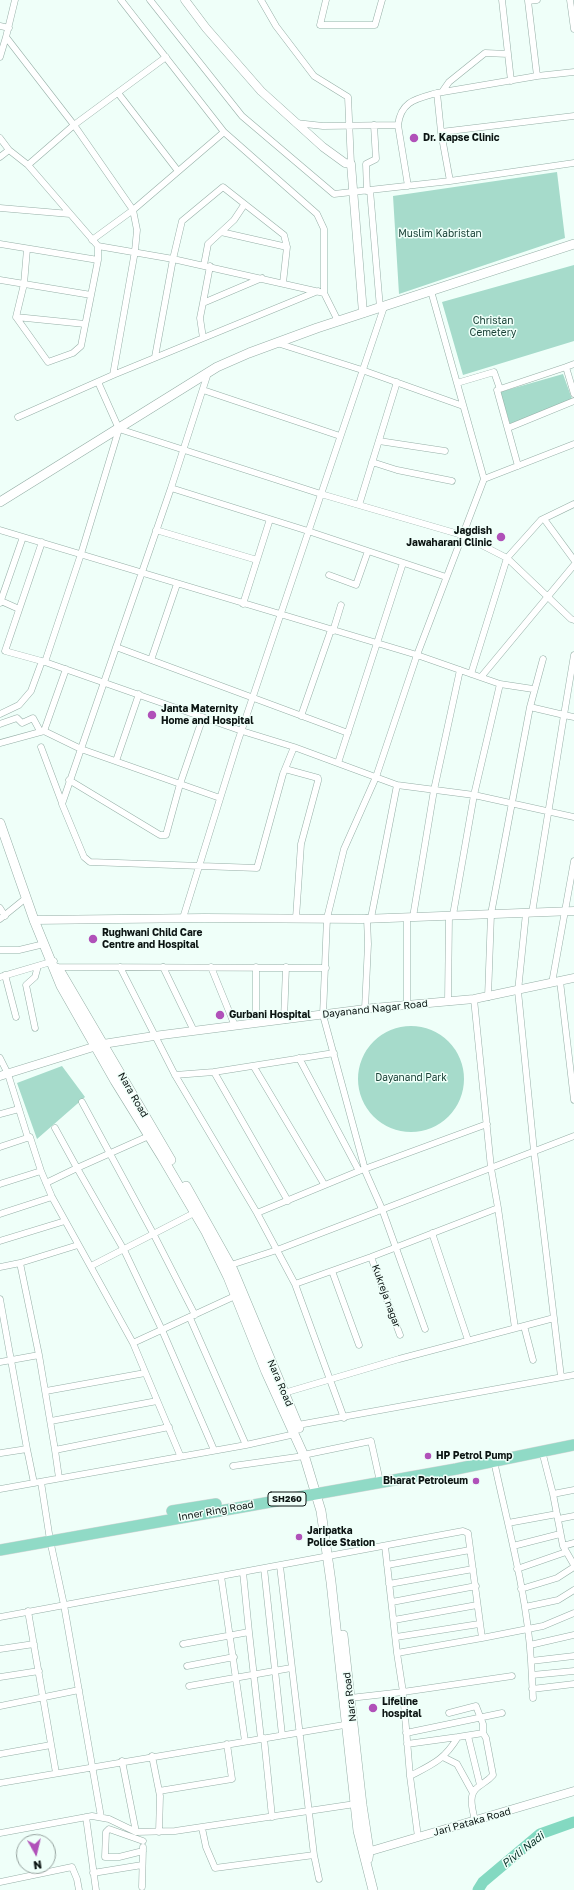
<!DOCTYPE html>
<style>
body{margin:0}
#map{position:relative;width:574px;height:1890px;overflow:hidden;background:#effff9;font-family:"Golos Text",sans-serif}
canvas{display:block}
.north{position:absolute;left:16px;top:1834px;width:40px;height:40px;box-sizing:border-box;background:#effff9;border:1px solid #94a19d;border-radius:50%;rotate:172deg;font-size:11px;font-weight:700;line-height:16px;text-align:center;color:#0b1412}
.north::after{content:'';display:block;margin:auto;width:14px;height:18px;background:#b051b9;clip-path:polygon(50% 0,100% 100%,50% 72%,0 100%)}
</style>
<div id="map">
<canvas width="574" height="1890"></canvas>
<div class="north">N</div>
</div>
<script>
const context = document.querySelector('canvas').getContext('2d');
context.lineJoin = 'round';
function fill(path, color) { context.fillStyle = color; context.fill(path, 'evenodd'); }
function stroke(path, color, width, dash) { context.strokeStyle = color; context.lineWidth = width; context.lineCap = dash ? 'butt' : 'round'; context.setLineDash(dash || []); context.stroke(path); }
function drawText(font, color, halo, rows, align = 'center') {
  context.font = font + ' "Golos Text",sans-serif'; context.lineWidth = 3; context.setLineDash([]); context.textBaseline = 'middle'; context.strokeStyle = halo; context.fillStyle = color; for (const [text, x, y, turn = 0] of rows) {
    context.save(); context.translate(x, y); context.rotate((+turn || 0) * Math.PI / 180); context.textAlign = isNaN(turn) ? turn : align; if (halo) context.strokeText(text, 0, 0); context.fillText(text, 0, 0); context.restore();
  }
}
const green = new Path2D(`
 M557,172L565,238L399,294L393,196Z
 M574,265V341L463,375L442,302Z
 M563,374L572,399L510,424L500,392Z
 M358 1079a53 53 0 1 1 106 0a53 53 0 1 1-106 0Z
 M62,1066L85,1097L37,1139L17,1083Z`);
const river = new Path2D(`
 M478,1890L483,1882L540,1834L574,1822`);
const minor = new Path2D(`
 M15,0L6,37L74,125L133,210L137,230L135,251L113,375
 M121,0L224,132
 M150,0L242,116L334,194L450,181
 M261,0L276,26L314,76L348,97L351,164
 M326,0L320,25H375L382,0
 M502,0L511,81
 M537,0L528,1L537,76L574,72
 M570,0L574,29
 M0,26L9,28
 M0,57L6,37
 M442,92L449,82L485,53L508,54
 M118,93L178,171
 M574,116L441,132L450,181L574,163
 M296,123L323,126L398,125L408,186
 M398,125C401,101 416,99 437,93
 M441,132L437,93L537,76
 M0,138L9,150L28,165L98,246L173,259L324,293
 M0,157L9,150
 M28,165L74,125L166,57
 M370,190L380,308
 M367,191L366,164L376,159L374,125
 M0,208L70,214
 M221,232L234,220L244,205
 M92,240L133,210L224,132L317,214L324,229V293L338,321
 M0,244L98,260
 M27,249L24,284L16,317L48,362L73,353L81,346L98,260V246
 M204,265L208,244L221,232L287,247
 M210,266L203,303L262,278
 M0,280L91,295
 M203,303L200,318L203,338
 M16,317L85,324
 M277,343L362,370L463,406
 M155,357L173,259L182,221L223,187L284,235L287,247L283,283
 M574,364L566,367L574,394
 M98,382L119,429L81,554L45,662L242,731L294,747L397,785L474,795L453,915
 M457,383L494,372L500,389
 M203,390L340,436
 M18,417L113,375L318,291
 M508,428L574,401
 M119,429L321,494L462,535L507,558L571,619L574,620
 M379,441L445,451
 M372,462L397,470L452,481
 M518,466L497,390L566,367
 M484,479L574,444
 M171,488L208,373
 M359,505L397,382
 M544,519L574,560
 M0,530L417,655L500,684L474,795L574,817
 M156,530L257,560
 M42,542L5,651L45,662
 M329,575L356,585L368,551
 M1,601L19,609
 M0,603L23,537
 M243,604L270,519
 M333,631L341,605
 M116,647L348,733
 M574,655L564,715L574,717
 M151,660L177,584
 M471,674L507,558L541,520L574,504
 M481,677L574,565
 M500,684L533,689
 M530,707L564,715L532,913
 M0,714L19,705L31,691L42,661
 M301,716L331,630
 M0,724L17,718L22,723L33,718L40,731
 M44,731L66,669
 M0,743L44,731L81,749L220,798
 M41,747L62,803
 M294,747L283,774L257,868L90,862L84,857L62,804L171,488L308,531L446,577
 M116,761L139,694
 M338,763L403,563
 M285,769L318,778V781L301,844L296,918
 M69,780L160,835H166L180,784L203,717
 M0,908L5,916
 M526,913L518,991L534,1151L561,1377
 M407,917V1005
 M413,917L434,790L460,670
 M183,918L237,744L384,307
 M371,918L397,785
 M0,919L26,898
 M0,950H19L44,944
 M53,965L58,967L326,968
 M120,967L175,1075L257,1213L295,1284L371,1257L498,1208L491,1168L474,999
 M163,967L194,1031
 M211,967L235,1026
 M256,967V1023
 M5,975L16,1017
 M0,977L54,961
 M560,981L574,1100
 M552,983L574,861
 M488,997L491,914L530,707L543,659
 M448,1002L449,916
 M365,1009L368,944L367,918
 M284,1020L286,967
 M35,1028L26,985L35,977L38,966
 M0,1058L8,1074L28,1138
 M299,1058L359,1171
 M254,1067L324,1184
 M214,1072L288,1201
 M175,1075L214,1072L334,1053
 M82,1102L154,1235L195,1315
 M0,1114L19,1109
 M151,1135L77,1168L124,1250L162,1330L214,1450
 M0,1147L30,1137L41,1171L52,1197L133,1343L180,1455
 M46,1183L77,1168L55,1128
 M0,1184L41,1171
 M498,1208L515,1328
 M257,1213L359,1171L487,1124
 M0,1214L52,1197
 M432,1233L468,1340
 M0,1241L65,1221
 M371,1257L400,1335
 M20,1263L78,1245
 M231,1265L277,1250L574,1136
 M91,1266L194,1213
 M0,1267L20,1263L39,1355L0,1362
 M332,1271L359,1345
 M295,1284L344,1418
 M0,1299L27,1449L1,1453
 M190,1318L246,1445
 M524,1326L533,1360
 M425,1329L382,1209L366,1173L323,1015L327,918L344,849L376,777L417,655L484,479L431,291
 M133,1343L235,1296
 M39,1355L55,1450L169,1427
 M46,1391L145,1373
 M284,1393L399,1359L554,1318
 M51,1421L157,1401
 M298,1425L574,1375
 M27,1449L34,1483
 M55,1450L59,1478
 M542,1451L553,1494L574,1490
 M308,1454L371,1441L379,1477
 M494,1461C508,1527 527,1594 531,1661L574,1656
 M233,1466L304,1456
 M41,1482L50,1540L64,1605L101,1817
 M0,1489L246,1445L295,1434
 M553,1494L563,1546L574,1565
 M558,1519L574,1516
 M508,1523L557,1514
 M513,1546L560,1534
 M563,1546L574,1543
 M387,1565L470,1550
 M264,1568L282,1735
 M517,1569L566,1552
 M221,1576L245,1741
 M389,1584L473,1569
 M521,1589L557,1578L574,1567
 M392,1602L476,1586
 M525,1607L558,1600L574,1590
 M28,1611L56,1773
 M0,1617L463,1531L468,1533L482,1638L397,1653L385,1546
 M394,1620L477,1605
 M249,1632L261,1739
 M396,1637L479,1624
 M482,1638L543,1626L574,1613
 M183,1644L249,1632L243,1572
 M530,1645L574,1635
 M0,1649L34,1644
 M397,1653L403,1692L512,1676
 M531,1661L533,1698
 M187,1666L234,1657
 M532,1675L574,1671
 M0,1677L39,1671
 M189,1686L291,1668
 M532,1689L574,1684
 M350,1698L403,1692L410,1776L418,1837
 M0,1706L79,1690
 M449,1713L476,1706L483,1724V1733
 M406,1733L502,1713
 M468,1736L480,1785
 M264,1738L272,1817
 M407,1744L458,1737
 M0,1754L51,1745
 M152,1756L160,1796L159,1832
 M443,1757L457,1764L473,1793
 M122,1761L136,1832
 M410,1776C433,1764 444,1760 458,1737L483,1733L486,1738L493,1775C488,1781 483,1783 478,1787C467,1795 473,1810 475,1821
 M0,1783L350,1724
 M159,1791L232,1779L227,1744
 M86,1817L96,1890
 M202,1828L206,1847L215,1868L314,1855L280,1566
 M0,1833L92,1816L109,1819L136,1832L175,1831L355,1804
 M143,1851L119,1857H105L106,1832L109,1829L143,1841
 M314,1855L319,1879
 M93,1873L142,1865
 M0,1882L72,1867L77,1879L79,1890
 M142,1887L143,1847`);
const tertiary = new Path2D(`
 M185,0L206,28L261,91L323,147L345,163L351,164L363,313
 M34,920L204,918L362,919L574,911
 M0,1076L103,1044L154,1036L373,1008L474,999L574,978
 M364,1853L574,1791`);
const secondary = new Path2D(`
 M0,502L217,367L249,353L317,328L574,244
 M0,823L34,920L61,986L115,1081L162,1157L206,1232L228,1277L266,1372L305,1458L321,1511L331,1582L358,1831L373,1890
 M60,971L171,1160
 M186,1186L233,1270L299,1428
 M343,1635L362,1805L369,1851L368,1859`);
const trunk = new Path2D(`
 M172,1511L216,1504
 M0,1550L456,1469L574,1445`);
const markers = [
 [414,138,5,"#b051b9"],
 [501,537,5,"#b051b9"],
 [152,715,5,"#b051b9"],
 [93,939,5,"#b051b9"],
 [220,1015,5,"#b051b9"],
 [428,1456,4,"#b051b9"],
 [476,1481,4,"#b051b9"],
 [299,1537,4,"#b051b9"],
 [373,1708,5,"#b051b9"]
];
const shields = [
 [287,1499,38]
];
const shieldNames = [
 ["SH260",287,1499]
];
const poiNames = [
 ["Dr. Kapse Clinic",423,138],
 ["Jagdish",492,531,"right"],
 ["Jawaharani Clinic",492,543,"right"],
 ["Janta Maternity",161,709],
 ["Home and Hospital",161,721],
 ["Rughwani Child Care",102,933],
 ["Centre and Hospital",102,945],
 ["Gurbani Hospital",229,1015],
 ["HP Petrol Pump",436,1456],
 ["Bharat Petroleum",468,1481,"right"],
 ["Jaripatka",307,1531],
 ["Police Station",307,1543],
 ["Lifeline",382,1702],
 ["hospital",382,1714]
];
const parkNames = [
 ["Muslim Kabristan",440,234],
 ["Christan",493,321],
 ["Cemetery",493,333],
 ["Dayanand Park",411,1078]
];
const streetNames = [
 ["Dayanand Nagar Road",375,1009,-6],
 ["Nara Road",133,1095,60],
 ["Kukreja nagar",386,1296,70],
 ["Nara Road",280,1383,67],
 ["Inner Ring Road",216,1511,-10],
 ["Nara Road",350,1697,-97],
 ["Jari Pataka Road",472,1822,-16]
];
const waterNames = [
 ["Pivli Nadi",523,1850,-38]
];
fill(green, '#a6dbcb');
stroke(river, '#83d9c1', 11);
stroke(minor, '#96afa7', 7);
stroke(tertiary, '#96afa7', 9);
stroke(secondary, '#96afa7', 10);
stroke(trunk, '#d8d9d9', 12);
stroke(minor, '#fff', 6);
stroke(tertiary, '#fff', 8);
stroke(secondary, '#fff', 9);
stroke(trunk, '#90dac6', 11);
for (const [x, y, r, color] of markers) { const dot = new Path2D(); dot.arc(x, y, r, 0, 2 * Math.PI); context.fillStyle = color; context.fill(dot); stroke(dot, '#effff9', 1.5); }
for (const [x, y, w] of shields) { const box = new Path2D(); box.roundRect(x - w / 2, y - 7, w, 14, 3); context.fillStyle = '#effff9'; context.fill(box); stroke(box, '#0b1412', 1); }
drawText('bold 9px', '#0b1412', null, shieldNames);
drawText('bold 10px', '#0b1412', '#effff9', poiNames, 'left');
drawText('10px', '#1a4237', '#effff9', parkNames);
drawText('10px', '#0b1412', '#effff9', streetNames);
drawText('italic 11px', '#0d362c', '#effff9', waterNames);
</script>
